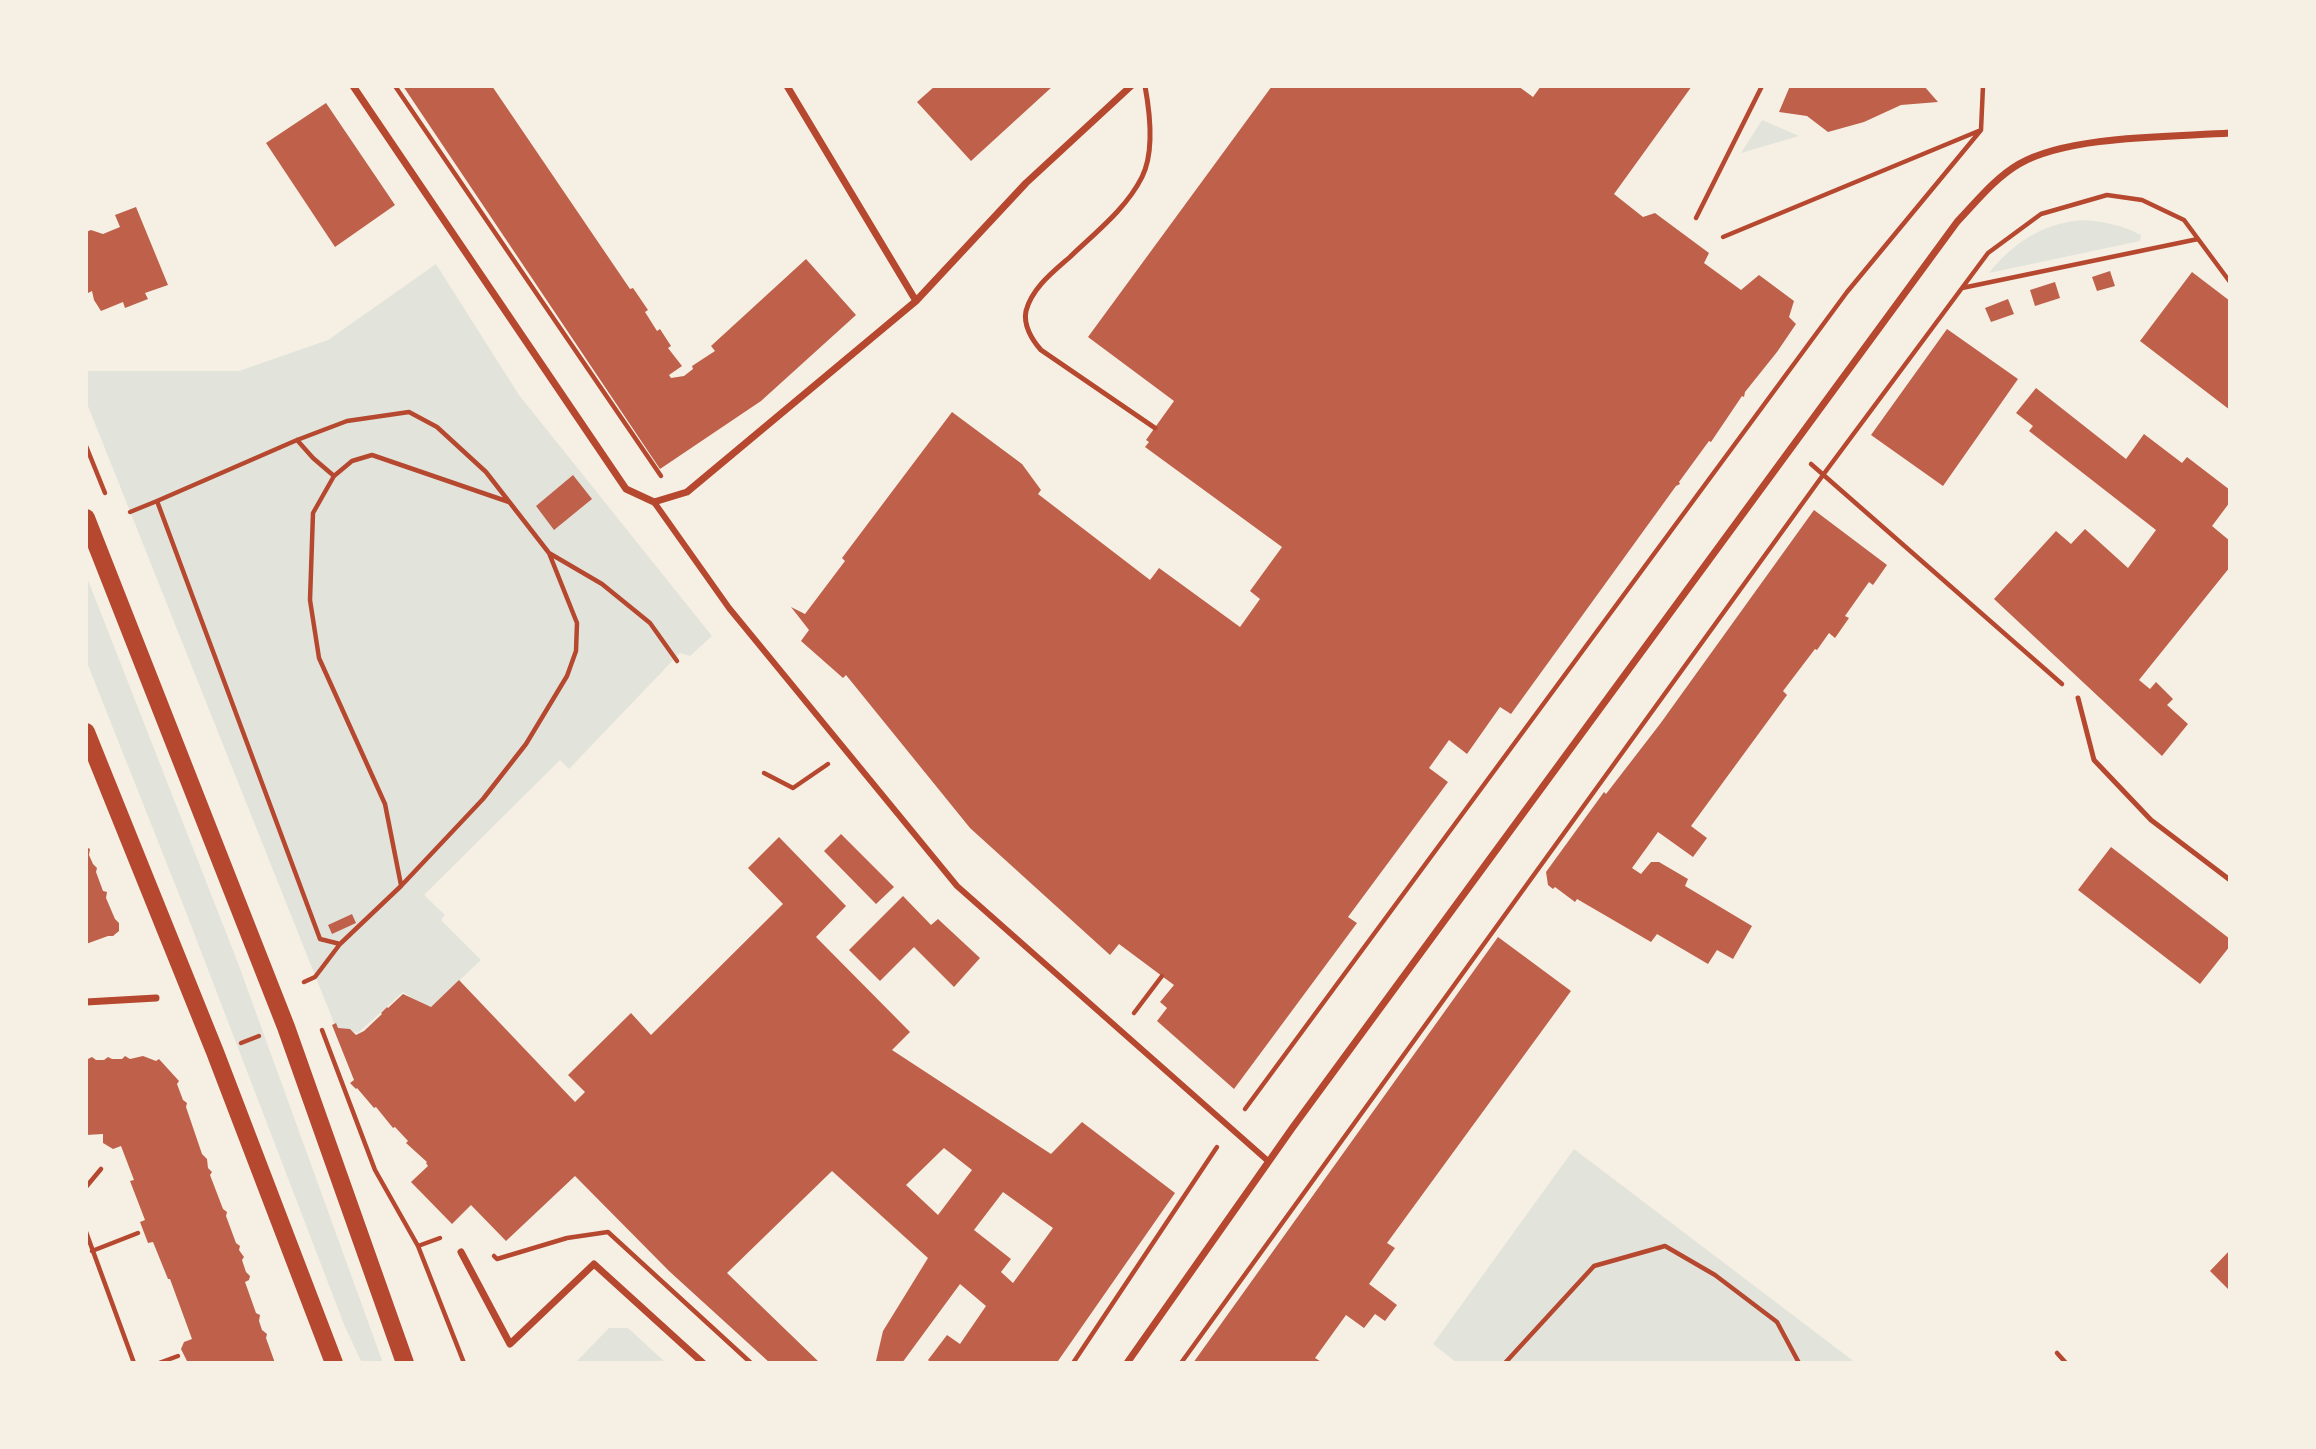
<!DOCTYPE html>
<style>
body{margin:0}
#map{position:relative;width:2316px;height:1449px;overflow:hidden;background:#f6efe4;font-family:"DejaVu Sans",sans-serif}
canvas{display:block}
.frame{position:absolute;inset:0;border:88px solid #f6efe4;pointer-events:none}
</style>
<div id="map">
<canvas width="2316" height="1449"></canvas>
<div class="frame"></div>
</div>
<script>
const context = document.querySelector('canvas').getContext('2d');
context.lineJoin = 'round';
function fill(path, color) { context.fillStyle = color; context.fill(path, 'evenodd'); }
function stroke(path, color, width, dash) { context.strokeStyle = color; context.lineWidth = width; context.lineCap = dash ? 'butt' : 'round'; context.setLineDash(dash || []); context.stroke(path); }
const green = new Path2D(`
 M1762,120L1799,136L1741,153Z
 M2081,220C2102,221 2122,225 2141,235L2140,241L1989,273C2013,243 2042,224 2081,220Z
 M436,264L519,395L712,636L690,656L680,653L569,769L560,760L424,895L445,915L441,920L481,960L429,1009L403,992L358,1033L336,1028L86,401V371H239L328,340Z
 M86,575L238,963L383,1363H362L345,1327L184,907L86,660Z
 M1574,1149L1856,1363H1457L1433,1344Z
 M609,1328H628L666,1363H575Z`);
const building = new Path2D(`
 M403,86H492L630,289L633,288L648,310L645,312L657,331L660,329L671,346L668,348L682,366L669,375L671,378L684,376L693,369L692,366L715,351L711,346L806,259L856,315L761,401L660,469Z
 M935,86H1053L971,161L917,102Z
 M1272,86H1518L1533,97L1541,86H1568L1571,88L1573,86H1692L1614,194L1643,217L1655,213L1709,253L1704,263L1741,290L1759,275L1794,301L1789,317L1796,324L1777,352L1745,392L1744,397L1742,396L1711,442L1709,441L1679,482L1680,484L1676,486L1511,714L1500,707L1467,754L1449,740L1429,768L1448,782L1348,917L1357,923L1234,1089L1157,1021L1167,1008L1160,1002L1174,985L1119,944L1110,955L970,828L846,675L843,678L801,641L809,630L791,607L805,614L845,561L842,558L952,412L1022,464L1041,490L1038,494L1150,580L1159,568L1240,627L1260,599L1250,591L1282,547L1145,447L1149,442L1146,440L1174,401L1088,337Z
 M1790,86H1924L1938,102L1901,105L1864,122L1828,132L1807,116L1779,112Z
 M326,103L395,205L335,247L266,143Z
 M136,207L168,285L145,293L148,299L125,308L123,302L101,311L94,300L92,291L86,294V232L91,230L103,234L120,227L115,215Z
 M2110,271L2115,286L2097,291L2092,277Z
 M2192,272L2230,301V410L2140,341Z
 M2055,282L2060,298L2035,306L2030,290Z
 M2008,299L2014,314L1991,322L1985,308Z
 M1947,329L2018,379L1943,486L1871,435Z
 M2036,388L2126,459L2144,434L2182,463L2187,457L2230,490V502L2212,526L2230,541V567L2139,680L2150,689L2156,682L2173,699L2167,705L2188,724L2162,756L1994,599L2056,531L2071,544L2085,529L2128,568L2156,530L2029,431L2033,426L2016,413Z
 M573,475L592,499L554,530L536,506Z
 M1814,510L1887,565L1873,585L1869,582L1845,616L1849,618L1835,638L1829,633L1817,650L1815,649L1783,691L1787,695L1691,826L1707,838L1693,857L1658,832L1632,868L1641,874L1651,862H1659L1688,879L1685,886L1752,926L1733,959L1717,950L1708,964L1657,934L1651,942L1577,899L1575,902L1555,887L1553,889L1548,885L1546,872L1604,792L1606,794L1660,724Z
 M841,834L894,887L876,904L824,851Z
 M779,837L846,906L816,937L910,1032L892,1050L1051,1154L1082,1122L1175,1193L1058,1361L1060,1363H929L930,1362L928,1360L947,1335L960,1344L986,1306L960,1284L902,1363L876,1361L883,1331L928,1258L832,1171L727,1273L820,1363H770L669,1271L575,1176L506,1241L471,1205L452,1224L411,1182L428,1166L426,1163L427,1162L406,1143L408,1141L395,1127L393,1128L376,1107L374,1108L357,1088L356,1089L350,1083L354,1080L332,1025L336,1023L338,1028L350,1029L356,1035L364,1031L382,1014L381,1013L387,1007L388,1008L403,994L431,1007L459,980L575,1102L585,1092L568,1075L631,1013L651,1035L783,904L748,868ZM944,1148L972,1170L938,1215L906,1185ZM1003,1192L1053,1228L1013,1283L1001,1272L1011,1259L974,1230Z
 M86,847L90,849L89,855L93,864L97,868L96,872L103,891L107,892L106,898L115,919L119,923V931L113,936H108L86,944Z
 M2111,847L2230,939V946L2200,984L2078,890Z
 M903,896L931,925L938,919L980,958L954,987L914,947L880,981L849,950Z
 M352,914L356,923L332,934L328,925Z
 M1498,937L1571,991L1387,1243L1395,1248L1369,1284L1397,1305L1385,1321L1375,1314L1364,1328L1346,1315L1315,1358L1323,1363H1193Z
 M125,1056L130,1059L143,1056L156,1061L159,1059L179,1081L177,1084L183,1100L187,1103L186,1107L202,1154L207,1159L208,1168L212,1172L210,1175L223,1209L227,1212L226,1216L236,1243L240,1246L239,1250L244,1257L242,1260L246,1272L250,1276L249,1280L245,1282L256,1313L260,1315L259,1321L262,1330L267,1334L266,1338L275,1363H201L200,1361L191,1363L187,1361L181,1349L184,1342L192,1339L170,1279H168L153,1242L148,1243L140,1222L145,1220L130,1181L134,1180L121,1146L113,1149L103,1143V1134L86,1135V1060L92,1057L96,1060H104L108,1057L112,1059H122Z
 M2230,1250V1291L2210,1271Z`);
const path = new Path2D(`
 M395,86L661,476
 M1696,218L1762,86
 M1723,237L1981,130
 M1962,288L2198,239
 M297,440L313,458L334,476
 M86,446L105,493
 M1811,464L2062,684
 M130,512L157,501
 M549,553L602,584L650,623L677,661
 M764,773L793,788L828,764
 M401,885L385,804L319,658L310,600L313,513L334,476L352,461L372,455L509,502
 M304,982L315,977L340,944L401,886L483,799L526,744L567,676L576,651L577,623L549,553L486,472L437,427L409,412L347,421L297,440L157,501L320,939L340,944
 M1134,1013L1162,976
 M322,1030L375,1170L418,1246L464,1363
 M241,1043L259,1036
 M1245,1109L1847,292L1981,130L1983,86
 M86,1187L101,1169
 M86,1232L134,1363
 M418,1246L440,1238
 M92,1251L138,1233
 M494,1256L497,1259L567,1238L608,1232L751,1363
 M2057,1353L2066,1363
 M159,1363L178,1356
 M1073,1363L1217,1147
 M1181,1363L1823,475L1988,253L2041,214L2107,195L2142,200L2184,220L2230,282
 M1505,1363L1594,1266L1665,1246L1715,1275L1777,1322L1799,1363`);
const service = new Path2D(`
 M1145,86C1150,113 1155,151 1142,177C1126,209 1096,232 1070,257C1053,272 1032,288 1026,311C1023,325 1032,340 1041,350L1155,428
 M2078,698L2094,760L2151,820L2230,880`);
const pedestrian = new Path2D(`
 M654,502L729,608L957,886L1268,1161`);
const minor = new Path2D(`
 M353,86L626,489L654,502L687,492L916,301L1026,183L1131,86
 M787,86L916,301
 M86,1002L156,998
 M461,1252L510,1344L594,1264L703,1363
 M1127,1363L1293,1127L1957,222C1977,201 1995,178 2019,164C2069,135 2172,137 2230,133`);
const primary = new Path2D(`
 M86,518L286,1027L405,1363
 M86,732L215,1052L334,1363`);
fill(green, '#e2e4dc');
fill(building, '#bf614a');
stroke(path, '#b5482f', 4.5);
stroke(service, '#b5482f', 5);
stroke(pedestrian, '#b5482f', 6);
stroke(minor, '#b5482f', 7);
stroke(primary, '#b5482f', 18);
</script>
